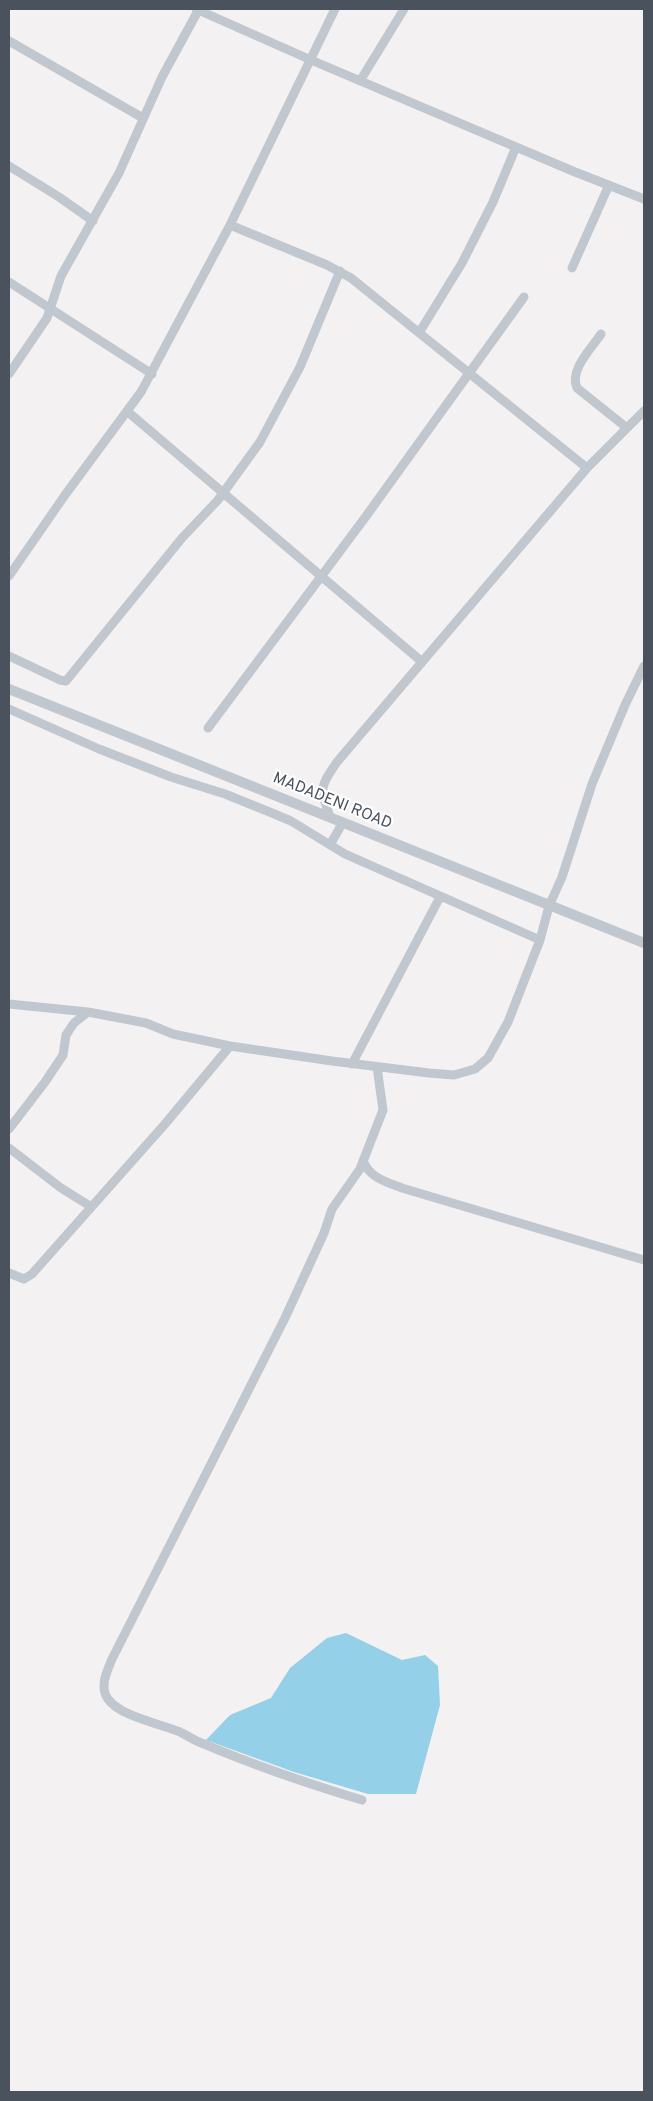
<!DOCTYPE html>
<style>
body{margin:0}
#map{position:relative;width:653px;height:2101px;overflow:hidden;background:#f3f1f1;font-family:Overpass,sans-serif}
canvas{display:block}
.frame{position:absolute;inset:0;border:10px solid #4a535d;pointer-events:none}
</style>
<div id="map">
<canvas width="653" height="2101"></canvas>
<div class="frame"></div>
</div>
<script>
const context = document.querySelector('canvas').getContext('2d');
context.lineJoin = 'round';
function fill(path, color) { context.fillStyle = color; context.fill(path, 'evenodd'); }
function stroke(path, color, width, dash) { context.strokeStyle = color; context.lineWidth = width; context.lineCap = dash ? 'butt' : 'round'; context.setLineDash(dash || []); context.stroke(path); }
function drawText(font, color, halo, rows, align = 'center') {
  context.font = font + ' Overpass,sans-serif'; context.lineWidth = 4.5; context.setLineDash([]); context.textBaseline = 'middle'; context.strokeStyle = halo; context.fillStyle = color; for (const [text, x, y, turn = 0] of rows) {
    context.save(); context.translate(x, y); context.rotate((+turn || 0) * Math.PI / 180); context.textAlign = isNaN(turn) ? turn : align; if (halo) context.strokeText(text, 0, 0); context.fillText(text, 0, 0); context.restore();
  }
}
const water = new Path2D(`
 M346,1633L402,1660L425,1655L438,1666L440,1705L416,1794H368L294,1772L206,1740L230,1715L271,1698L290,1668L327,1638Z`);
const minor = new Path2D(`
 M196,9L311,60L575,172L644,199
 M9,41L143,118
 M360,81L404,9
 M9,166L59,197L93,221
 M230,225L327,265L351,278L587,468
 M572,268L609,185
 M9,282L152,374
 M419,333L462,263L493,202L516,147
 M601,334C591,349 569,370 577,388L627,428
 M9,374L47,318L61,276L119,173L162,77L199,9
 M128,412L421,661
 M9,576L65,495L141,392L230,225L335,9
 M9,656L60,680L66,681L182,538L218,500L260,442L300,367L340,271
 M9,709L99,749L171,777L225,794L272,813L291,821L345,854L540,940
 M208,728L364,519L524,297
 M330,817C320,788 319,788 337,762L587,468L644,411
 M330,845L343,822
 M9,1004L88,1012L146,1023L173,1034L230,1046L332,1061L429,1073L454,1075L475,1069L488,1058L508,1022L540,940L549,906L562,877L592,784L625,705L644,666
 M352,1064L440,897
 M9,1129L45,1082L63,1055L66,1035L74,1023L88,1012
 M9,1148L61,1188L90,1206
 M363,1161C370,1178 386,1182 402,1188L644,1260
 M9,1273L24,1279L32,1274L165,1124L230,1046
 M362,1800C309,1784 256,1766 204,1744C195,1741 188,1736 180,1732C159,1723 121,1717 108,1699C99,1687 107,1671 112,1659L285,1318L324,1233L332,1209L360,1169L383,1110L377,1067`);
const tertiary = new Path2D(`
 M9,689L644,943`);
const streetNames = [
 ["MADADENI ROAD",332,802,22]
];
fill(water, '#94d0e7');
stroke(minor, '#c0c7ce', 9);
stroke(tertiary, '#c0c7ce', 10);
drawText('16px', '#4a535d', '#fff', streetNames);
</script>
